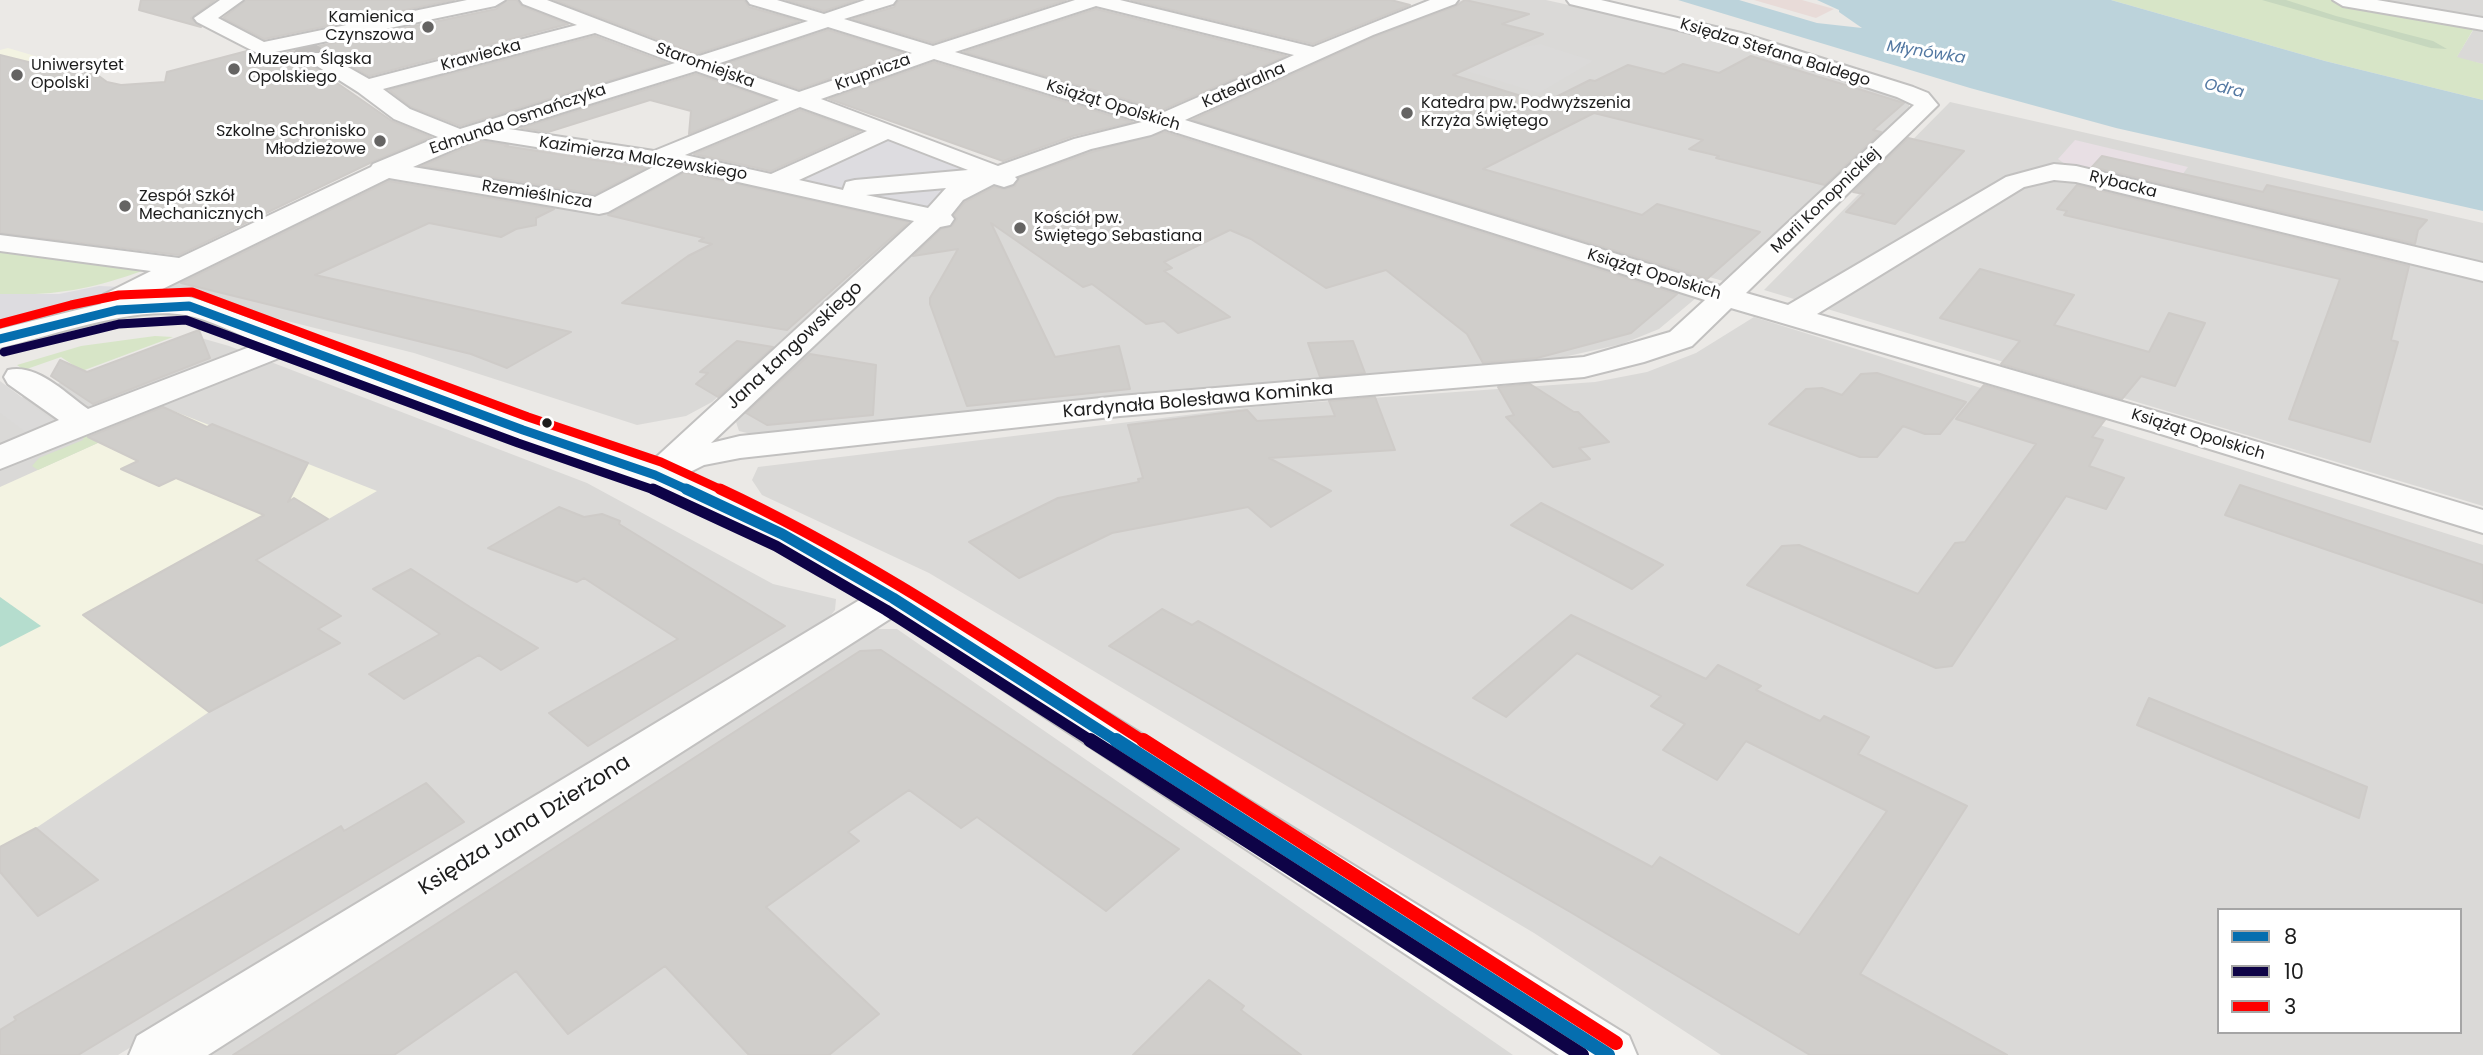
<!DOCTYPE html>
<meta charset="utf-8">
<style>
body{margin:0}
#map{position:relative;width:2483px;height:1055px;overflow:hidden;background:#ebe9e6;font-family:Poppins,sans-serif}
canvas{display:block}
.legend{position:absolute;left:2217px;top:908px;width:245px;height:126px;box-sizing:border-box;background:#fff;border:2px solid #a5a5a5;margin:0;padding:9px 12px;list-style:none;font-size:21px;color:#1d1d1d}
.legend li{display:flex;align-items:center;gap:14px;height:35px}
.legend b{width:35px;border:2px solid #a5a5a5}
</style>
<div id="map">
<canvas width="2483" height="1055"></canvas>
<ul class="legend">
<li><b style="height:9px;background:#056eaf"></b>8</li>
<li><b style="height:9px;background:#0e0347"></b>10</li>
<li><b style="height:9px;background:#f00"></b>3</li>
</ul>
</div>
<script>
const context = document.querySelector('canvas').getContext('2d');
context.lineJoin = 'round';
function fill(path, color) { context.fillStyle = color; context.fill(path, 'evenodd'); }
function stroke(path, color, width, dash) { context.strokeStyle = color; context.lineWidth = width; context.lineCap = dash ? 'butt' : 'round'; context.setLineDash(dash || []); context.stroke(path); }
function drawText(font, color, halo, rows, align = 'center') {
  context.font = font + ' Poppins,sans-serif'; context.lineWidth = 6; context.setLineDash([]); context.textBaseline = 'middle'; context.strokeStyle = halo; context.fillStyle = color; for (const [text, x, y, turn = 0] of rows) {
    context.save(); context.translate(x, y); context.rotate((+turn || 0) * Math.PI / 180); context.textAlign = isNaN(turn) ? turn : align; if (halo) context.strokeText(text, 0, 0); context.fillText(text, 0, 0); context.restore();
  }
}
const residential = new Path2D(`
 M1463,0H1546L1651,23L1767,54L1904,100L1909,104V108L1723,281L1422,193L1207,121L1200,116V113L1360,40Z
 M2343,0H2483V64L2456,58L2477,24Z
 M1950,102L2483,223V506L1764,290Z
 M1171,133L1696,298L1659,329L1622,344L1559,358L1254,384L755,435L739,431L736,422L971,192L1087,148L1154,134Z
 M472,137L668,168L913,222L712,402L686,416L637,425L414,353L176,293L169,289L170,283Z
 M1754,317L2483,545V1055H1721L1534,933L929,573L762,495L752,480L758,467L1261,406L1595,382L1647,372L1696,353ZM2219,910H2460V1032H2219Z
 M187,334L229,346L587,483L773,584L836,599L835,610L827,620L810,631L118,1055H0V406Z
 M878,629H897L1513,1055H197L857,635Z`);
const commercial = new Path2D(`
 M1754,0H1802L1834,9L1816,18Z`);
const industrial = new Path2D(`
 M2075,140L2188,167L2171,190L2069,167L2058,159Z`);
const education = new Path2D(`
 M8,48L69,66L0,85V50Z
 M171,410L377,491L287,543L246,525L100,627L209,712L36,828L0,847V487Z`);
const grass = new Path2D(`
 M2111,0H2343L2477,23L2457,57L2483,64V100L2325,61Z
 M0,248L145,270C91,289 57,296 0,294Z
 M155,336L173,337L82,371L61,357L24,370L17,365L81,346Z
 M84,434L100,442L38,470L32,466L39,458L83,440Z`);
const forest = new Path2D(`
 M2262,0H2286L2336,16L2433,41L2447,49L2431,48Z`);
const pitch = new Path2D(`
 M0,597L41,626L0,647Z`);
const parking = new Path2D(`
 M1540,44L1593,61L1539,93L1440,63Z
 M1758,49L1896,94L1887,97L1780,62L1747,54Z
 M0,381L55,422L27,433L0,413Z`);
const plaza = new Path2D(`
 M880,130L982,167L935,217L767,180Z
 M99,286L123,287L89,306L0,333V294H59Z`);
const water = new Path2D(`
 M1678,0H1739L1817,23L1862,28L1839,12V10L1817,0H2111L2325,61L2483,100V211L2116,128L1970,88Z`);
const building = new Path2D(`
 M141,0H215L191,18L201,27L139,10Z
 M246,0H454L264,39L223,18Z
 M507,0H517L522,6L568,24L369,76L324,51H307L302,57L308,63L392,121L431,137L372,162L179,255L0,233V55L77,74L92,71L107,82L121,85L165,82L167,72L247,51L262,58L496,9Z
 M554,0H744L749,7L799,21L696,54Z
 M786,0H857L824,11Z
 M899,0H1066L933,43L853,19L894,7Z
 M1131,0H1391L1410,5L1313,44Z
 M1465,0L1529,14L1502,24L1543,34L1453,75L1544,103L1590,80L1595,81L1628,65L1664,74L1683,64L1719,73L1751,56L1904,103L1873,130L1881,132L1825,185L1716,158L1719,156L1689,149L1703,140L1594,113L1483,169L1642,215L1657,204L1760,232L1707,279L1192,120L1374,37L1456,6Z
 M1096,9L1286,56L1162,110L964,52Z
 M828,30L904,53L799,89L725,64Z
 M595,36L667,63L460,126L411,107L389,90Z
 M934,62L1132,122L1073,136L1003,161L829,99Z
 M696,74L772,100L689,134L691,111L650,100L548,132L521,128Z
 M800,110L860,131L771,171L694,154Z
 M1165,132L1677,294L1631,333L1537,358L1483,363L1467,334L1386,270L1326,288L1251,239L1230,230L1164,262L1172,268L1164,271L1230,317L1178,333L1164,321L1146,324L1092,284L1083,287L991,223L1055,357L1119,346L1130,389L967,406L930,304V298L958,249L913,256L941,229L952,226L957,219L954,215L965,202L994,187L1005,189L1015,186L1019,178L1092,152Z
 M1908,138L1964,151L1895,224L1846,212L1864,194L1853,192Z
 M480,141L508,145L505,146L646,168L595,194L422,166Z
 M2102,156L2263,192L2267,185L2427,220L2418,230L2415,244L2092,167Z
 M683,173H686L909,222L787,330L622,303L688,256L712,244L699,241L704,238L608,215Z
 M389,181L554,209L536,218V225L516,229L501,237L429,223L315,275L571,332L507,368L471,354L181,283Z
 M2077,185L2409,266L2391,340L2398,342L2370,442L2289,419L2340,279L2064,215L2067,211L2057,209Z
 M1980,269L2074,295L2054,325L2149,352L2169,313L2205,323L2175,386L2141,376L2122,399L2001,364L2020,341L1940,318Z
 M199,330L210,358L93,404L51,376L60,360L87,372Z
 M737,341L773,347L718,397L696,384L708,373L700,372Z
 M1353,341L1365,373L1320,377L1308,343Z
 M810,354L876,365L873,415L767,425L746,413Z
 M1877,373L1966,402L1940,434H1925L1903,426L1877,457H1860L1769,424L1806,389L1822,388L1842,395L1861,374Z
 M1530,384L1574,412H1578L1609,442L1579,448L1590,459L1553,467L1506,417L1514,415L1498,387Z
 M1984,385L2105,420L2092,437L2103,440L2089,466L2124,478L2106,509L2066,496L1952,666L1936,668L1747,585L1782,546L1799,545L1918,594L1955,543L1965,542L2036,444L1956,419Z
 M1375,397L1395,450L1269,458L1331,491L1271,527L1248,507L1112,533L1019,578L969,542L1058,498L1139,482L1138,479L1143,478L1128,425L1247,410L1257,421L1335,416L1329,401Z
 M163,407L207,427L212,424L308,463L288,502L294,498L328,519L256,560L341,616L318,629L340,643L209,712L83,615L264,515L176,478L159,486L121,469L138,461L88,437Z
 M2240,485L2483,565V603L2225,515Z
 M1541,503L1663,565L1632,589L1511,525Z
 M559,507L584,517L602,514L620,521L619,524L785,626L588,746L549,713L678,639L584,578L577,582L488,548Z
 M411,569L470,607L538,648L501,670L479,655L404,699L369,674L440,634L373,589Z
 M1162,609L1192,625L1198,621L1419,743L1652,867L1660,857L1799,935L1887,811L1746,741L1717,780L1663,750L1685,724L1651,706L1661,696L1577,653L1506,717L1473,698L1571,615L1706,679L1718,665L1761,686L1756,690L1820,721L1824,716L1869,737L1858,754L1967,806L1860,974L2007,1055H1810L1572,913L1109,646Z
 M881,650L1179,849L1106,911L977,817L961,828L909,790L848,832L859,841L766,907L879,1014L829,1055H749L665,966L568,1034L516,971L394,1055H233L860,651Z
 M2149,698L2367,787L2359,818L2137,725Z
 M426,783L464,822L78,1055H0V1030L16,1020L14,1017L341,826L344,831Z
 M36,828L98,880L38,916L0,872V847Z
 M1209,980L1244,1006L1241,1010L1301,1055H1133Z`);
const minorTunnel = new Path2D(`
 M298,46L316,57`);
const minor = new Path2D(`
 M220,0H243L218,18L264,42L467,0H505L495,6L261,55L197,22L194,18Z
 M520,0H547L696,57L808,21L750,4L747,0H777L824,14L865,0H896L893,4L844,19L933,46L1075,0H1120L1313,47L1430,0H1458L1455,4L1373,35L1185,120L1720,286L1914,105L1897,97L1728,42L1570,4L1567,0H1601L1741,33L1913,87L1928,93L1938,105L1746,293L1788,305L2006,177L2054,164L2076,166L2483,263V281L2076,182L2054,180L2024,187L1817,314L2175,417L2483,510V533L2151,431L1731,308L1692,346L1644,362L1584,377L1120,416L740,458L704,465L684,475L796,526L908,589L1629,1036L1637,1055H1559L893,617L208,1055H129L137,1036L863,598L768,542L642,483L511,437L289,354L0,469V445L59,420L8,384L4,377L8,370C37,363 65,393 88,409L260,343C236,334 210,319 185,315C132,306 52,336 0,348V329L101,304L99,301L103,295L151,271L0,251V235L179,258L371,167L373,164L438,137L394,119L358,92L309,61L305,57L309,53H323L369,79L577,25L523,4ZM1096,6L1294,55L1162,113L955,52ZM828,27L912,53L799,92L717,64ZM595,33L675,63L460,129L410,109L383,89ZM934,59L1142,122L1074,139L998,166L821,99ZM696,71L779,100L654,151L509,129ZM800,107L867,131L771,174L685,155ZM1165,129L1705,300L1670,332L1584,357L1120,396L740,436L711,443L940,227L950,225L954,219L951,215L963,200L994,184L1004,187L1013,184L1017,179L1015,177L1091,149L1151,135ZM480,138L655,166L595,197L413,167ZM888,139L968,170L855,180L846,182L843,190L799,180ZM684,170L914,221L651,462L535,423L200,300L189,297L144,298L389,178L599,214L608,212ZM946,188L928,208L866,195Z
 M2333,0H2377L2483,18V30L2343,6Z`);
const bus1Far2 = new Path2D(`
 M0,339L117,310L189,306L523,430L655,475L690,491`);
const bus1Far1 = new Path2D(`
 M686,489L782,534L893,598L1118,742`);
const bus1 = new Path2D(`
 M1116,740L1608,1055`);
const bus2Far2 = new Path2D(`
 M4,352L119,324L186,320L518,443L657,491`);
const bus2Far1 = new Path2D(`
 M653,489L776,546L886,610L1093,742`);
const bus2 = new Path2D(`
 M1090,740L1582,1055`);
const bus3Far2 = new Path2D(`
 M0,324L71,305L119,295L192,292L528,417L661,462L724,491`);
const bus3Far1 = new Path2D(`
 M720,489C870,559 1006,653 1145,742`);
const bus3 = new Path2D(`
 M1143,740L1616,1043`);
const markers = [
 [428,27,7,"#656463"],
 [234,69,7,"#656463"],
 [17,75,7,"#656463"],
 [1407,113,7,"#656463"],
 [380,141,7,"#656463"],
 [125,206,7,"#656463"],
 [1020,228,7,"#656463"],
 [547,423,6,"#1d1d1d"]
];
const farPoinames = [
 ["Kamienica",414,18,"right"],
 ["Czynszowa",414,36,"right"],
 ["Muzeum Śląska",248,60],
 ["Opolskiego",248,78],
 ["Uniwersytet",31,66],
 ["Opolski",31,84],
 ["Katedra pw. Podwyższenia",1421,104],
 ["Krzyża Świętego",1421,122],
 ["Szkolne Schronisko",366,132,"right"],
 ["Młodzieżowe",366,150,"right"],
 ["Zespół Szkół",139,197],
 ["Mechanicznych",139,215],
 ["Kościół pw.",1034,219],
 ["Świętego Sebastiana",1034,237]
];
const farStreetnames = [
 ["Księdza Stefana Baldego",1775,53,17],
 ["Krawiecka",481,56,-15],
 ["Staromiejska",705,66,20],
 ["Krupnicza",873,73,-20],
 ["Katedralna",1244,86,-24],
 ["Książąt Opolskich",1113,106,17],
 ["Edmunda Osmańczyka",518,120,-19],
 ["Kazimierza Malczewskiego",643,159,9],
 ["Rybacka",2123,185,14],
 ["Rzemieślnicza",537,195,9],
 ["Marii Konopnickiej",1826,201,-44],
 ["Książąt Opolskich",1654,275,17],
 ["Książąt Opolskich",2198,435,17]
];
const farWaternames = [
 ["Młynówka",1926,53,9],
 ["Odra",2224,89,13]
];
const streetNames = [
 ["Jana Łangowskiego",795,346,-43],
 ["Kardynała Bolesława Kominka",1198,401,-5]
];
const nearStreetnames = [
 ["Księdza Jana Dzierżona",525,826,-32]
];
fill(residential, '#dad9d7');
fill(commercial, '#e8dbd8');
fill(industrial, '#e8dfe4');
fill(education, '#f3f3e2');
fill(grass, '#d7e5c7');
fill(forest, '#c6d7be');
fill(pitch, '#b5ddce');
fill(parking, '#dbdad9');
fill(plaza, '#dddce0');
fill(water, '#bcd3db');
fill(building, '#d0cecb');
stroke(building, '#cecbc8', 2);
stroke(minorTunnel, '#c2c0be', 21, [21, 10]);
stroke(minor, '#c2c1c0', 4);
fill(minor, '#fcfcfb');
stroke(bus1Far2, '#056eaf', 9);
stroke(bus1Far1, '#056eaf', 11);
stroke(bus1, '#056eaf', 14);
stroke(bus2Far2, '#0e0347', 9);
stroke(bus2Far1, '#0e0347', 11);
stroke(bus2, '#0e0347', 14);
stroke(bus3Far2, '#f00', 9);
stroke(bus3Far1, '#f00', 11);
stroke(bus3, '#f00', 14);
for (const [x, y, r, color] of markers) { const dot = new Path2D(); dot.arc(x, y, r, 0, 2 * Math.PI); context.fillStyle = color; context.fill(dot); stroke(dot, '#fff', 2.5); }
drawText('16px', '#1d1d1d', '#fff', farPoinames, 'left');
drawText('16px', '#1d1d1d', '#fff', farStreetnames);
drawText('italic 16px', '#5378a2', '#fff', farWaternames);
drawText('18px', '#1d1d1d', '#fff', streetNames);
drawText('21px', '#1d1d1d', '#fff', nearStreetnames);
</script>
